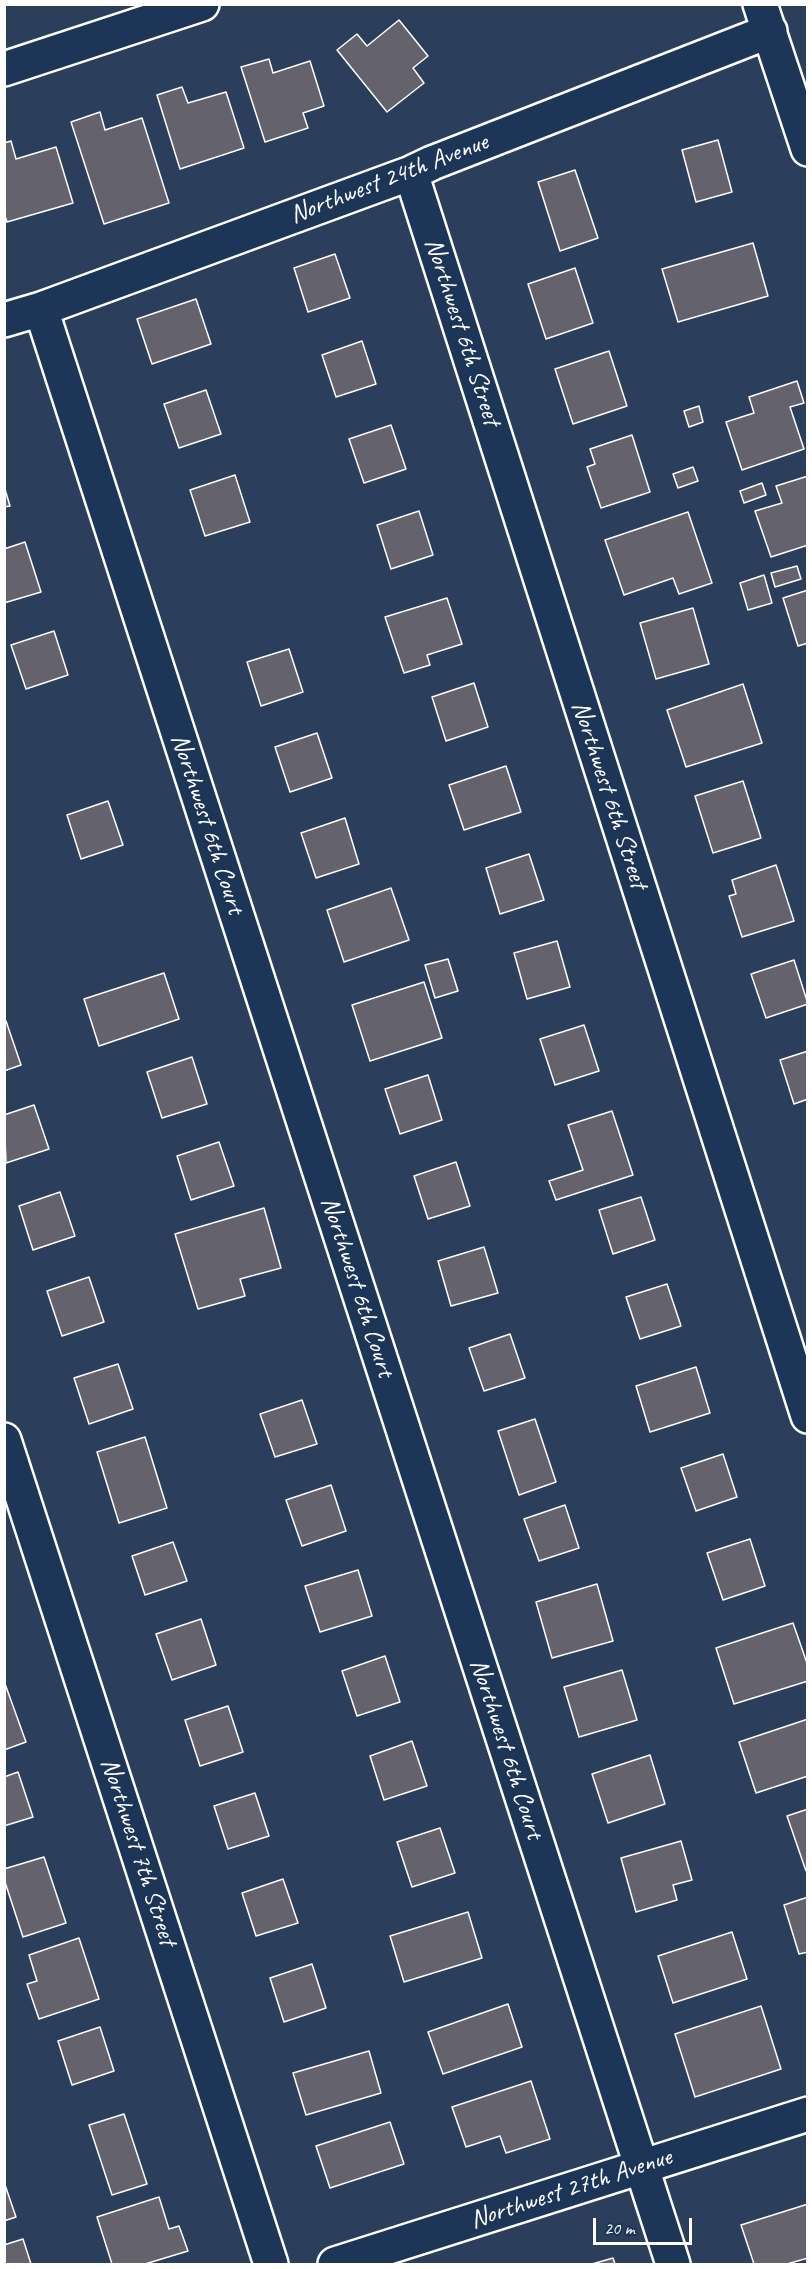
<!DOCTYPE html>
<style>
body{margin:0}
#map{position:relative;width:812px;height:2269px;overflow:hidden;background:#2b3e5b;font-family:Caveat,sans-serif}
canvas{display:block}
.frame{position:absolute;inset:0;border:6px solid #fff;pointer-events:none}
.scale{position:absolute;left:593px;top:2218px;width:99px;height:27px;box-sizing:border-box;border:3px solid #fff;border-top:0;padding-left:8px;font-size:18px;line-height:21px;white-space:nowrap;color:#fff;-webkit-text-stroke:4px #1d3557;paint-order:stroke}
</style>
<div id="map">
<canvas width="812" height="2269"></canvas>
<div class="frame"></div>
<div class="scale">20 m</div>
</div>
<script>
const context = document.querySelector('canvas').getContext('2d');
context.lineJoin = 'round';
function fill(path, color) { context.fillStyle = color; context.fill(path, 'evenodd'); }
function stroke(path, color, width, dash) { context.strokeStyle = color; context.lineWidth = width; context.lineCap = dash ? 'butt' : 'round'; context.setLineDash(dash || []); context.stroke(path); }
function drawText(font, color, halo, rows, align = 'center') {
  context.font = font + ' Caveat,sans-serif'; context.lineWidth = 4.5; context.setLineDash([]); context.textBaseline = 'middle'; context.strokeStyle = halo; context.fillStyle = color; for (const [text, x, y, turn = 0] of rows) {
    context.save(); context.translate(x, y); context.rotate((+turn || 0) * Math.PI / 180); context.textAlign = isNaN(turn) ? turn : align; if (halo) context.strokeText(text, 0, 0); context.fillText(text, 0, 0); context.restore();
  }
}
const building = new Path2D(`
 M399,20L428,56L413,68L424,83L387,112L337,50L357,34L367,46Z
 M269,59L273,73L310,61L324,106L303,113L308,128L265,142L241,67Z
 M182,87L188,103L226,92L244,148L180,169L157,95Z
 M100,112L105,130L142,118L169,203L104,224L71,122Z
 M718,140L732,192L696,202L682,150Z
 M11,141L16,159L56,147L73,203L7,222L4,213V143Z
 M575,170L598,238L560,251L538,182Z
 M753,243L768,296L678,322L662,269Z
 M335,254L350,298L308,312L294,268Z
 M575,268L593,323L546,339L528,284Z
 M196,299L211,344L152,364L137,319Z
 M362,341L376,384L336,397L322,355Z
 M609,351L627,406L573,424L555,369Z
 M797,381L804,403L790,407L804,449L742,470L726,422L754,413L749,397Z
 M206,390L221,434L179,448L164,404Z
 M699,406L703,422L689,427L684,411Z
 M391,425L406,469L364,483L349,439Z
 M632,435L650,492L601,508L587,467L595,464L590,449Z
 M693,467L698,481L678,488L673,474Z
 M235,475L250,522L205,536L190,490Z
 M808,476V545L771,557L755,511L782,503L776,486Z
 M762,483L766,495L744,503L740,491Z
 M4,486L10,506L4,507Z
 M419,511L433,555L391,569L377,525Z
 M688,512L712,583L679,594L673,578L624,595L605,540Z
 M25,542L41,592L4,603V549Z
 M797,566L801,579L775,587L771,573Z
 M764,575L772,603L748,610L740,583Z
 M808,590V643L798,646L783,598Z
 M447,598L462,644L427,655L430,665L404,673L385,617Z
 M693,608L709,664L656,679L640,623Z
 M54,631L68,675L26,689L11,645Z
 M289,649L303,692L261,706L247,662Z
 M474,683L488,727L446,741L432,697Z
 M743,684L762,743L686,767L667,710Z
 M317,733L332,778L290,792L275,747Z
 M506,766L521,812L464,830L449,785Z
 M743,781L761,838L713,853L695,796Z
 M108,801L123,845L81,859L67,815Z
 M345,818L359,864L316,878L301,833Z
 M529,854L544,900L500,914L486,868Z
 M776,865L794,921L742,937L729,896L736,894L732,880Z
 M391,888L409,940L344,962L327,910Z
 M557,941L570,987L527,999L514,953Z
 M448,959L458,991L435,998L425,965Z
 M794,960L808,1004L766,1018L751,974Z
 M164,973L179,1019L99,1046L84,999Z
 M424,982L442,1038L370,1061L352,1005Z
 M4,1021H6L21,1065L4,1071Z
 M584,1025L599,1071L555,1085L540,1039Z
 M808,1051V1099L794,1104L780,1060Z
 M192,1057L207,1104L162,1118L147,1072Z
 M428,1075L442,1120L400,1134L385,1089Z
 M34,1105L49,1149L6,1163L4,1115Z
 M612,1111L633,1175L556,1200L549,1181L583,1170L568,1125Z
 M219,1142L234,1186L191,1200L177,1156Z
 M456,1162L470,1206L428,1219L414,1176Z
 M60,1192L75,1236L33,1250L19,1206Z
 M641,1197L655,1240L613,1254L599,1210Z
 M264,1208L281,1268L240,1279L245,1296L198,1309L175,1234Z
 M484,1247L498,1293L451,1306L438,1261Z
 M89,1277L104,1322L62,1336L47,1291Z
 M667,1284L681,1326L640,1339L626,1297Z
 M510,1334L525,1378L484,1391L469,1348Z
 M118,1364L133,1409L89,1424L74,1378Z
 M696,1367L710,1413L650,1432L636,1386Z
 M302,1400L317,1444L275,1457L260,1414Z
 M535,1419L556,1482L519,1495L498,1431Z
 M145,1437L167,1508L119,1523L97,1452Z
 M723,1454L737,1497L696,1511L681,1468Z
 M331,1485L346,1531L302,1546L286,1500Z
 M565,1505L579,1548L539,1561L524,1519Z
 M750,1539L765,1586L723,1600L707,1553Z
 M173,1542L187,1581L145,1595L132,1556Z
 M358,1570L372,1616L320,1632L305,1586Z
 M597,1584L613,1641L552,1658L536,1602Z
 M201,1619L216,1665L172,1680L156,1634Z
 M793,1623L808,1666V1681L734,1704L716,1648Z
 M385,1656L400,1702L357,1716L342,1671Z
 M622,1670L637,1720L579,1737L564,1687Z
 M4,1681L26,1742L4,1750Z
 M228,1706L243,1752L200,1766L185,1720Z
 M808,1719V1776L756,1793L739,1742Z
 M412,1741L427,1786L384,1800L370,1756Z
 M650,1755L665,1804L608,1823L592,1774Z
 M18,1772L33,1817L4,1826V1777Z
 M255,1793L269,1836L228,1849L214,1806Z
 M808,1809V1870L806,1871L787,1816Z
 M440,1828L455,1873L412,1887L397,1842Z
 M681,1841L692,1880L673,1885L677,1900L636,1912L621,1858Z
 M44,1857L66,1923L23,1937L4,1879V1869Z
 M283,1879L298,1923L256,1936L242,1893Z
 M808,1897V1952L799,1954L784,1905Z
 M468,1912L482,1958L404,1982L390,1936Z
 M732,1932L747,1979L673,2003L658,1956Z
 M79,1938L99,1999L39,2019L27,1984L37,1981L29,1955Z
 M312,1964L326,2008L284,2022L270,1978Z
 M508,2004L522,2047L443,2074L428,2032Z
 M761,2006L781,2069L695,2097L675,2034Z
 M100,2027L114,2071L72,2085L58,2041Z
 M369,2051L381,2093L306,2115L293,2073Z
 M531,2081L550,2139L506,2153L500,2136L466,2147L452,2107Z
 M124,2114L147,2184L112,2195L89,2125Z
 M390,2122L404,2164L330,2188L316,2146Z
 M4,2182L16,2217L4,2221Z
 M159,2197L169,2229L179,2226L188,2251L145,2264H112L97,2217Z
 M808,2204V2258L787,2264H754L741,2225Z
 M23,2239L31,2264H4V2245Z
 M613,2258L615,2264H592Z`);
const minor = new Path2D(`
 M760,4L808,149
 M4,69L202,4
 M411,173L808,1416
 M41,309L673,2264
 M4,320L41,309L411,173L432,163L770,31
 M4,1440L271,2264
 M335,2264L808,2114`);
const streetNames = [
 ["Northwest 24th Avenue",389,179,-21],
 ["Northwest 6th Street",462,332,72],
 ["Northwest 6th Street",609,795,72],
 ["Northwest 6th Court",207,824,72],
 ["Northwest 6th Court",357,1287,72],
 ["Northwest 6th Court",506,1749,72],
 ["Northwest 7th Street",138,1852,72],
 ["Northwest 27th Avenue",571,2189,-18]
];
fill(building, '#64636d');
stroke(building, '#fff', 1.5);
stroke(minor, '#fff', 38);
stroke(minor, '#1d3557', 33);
drawText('26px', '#fff', '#1d3557', streetNames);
</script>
